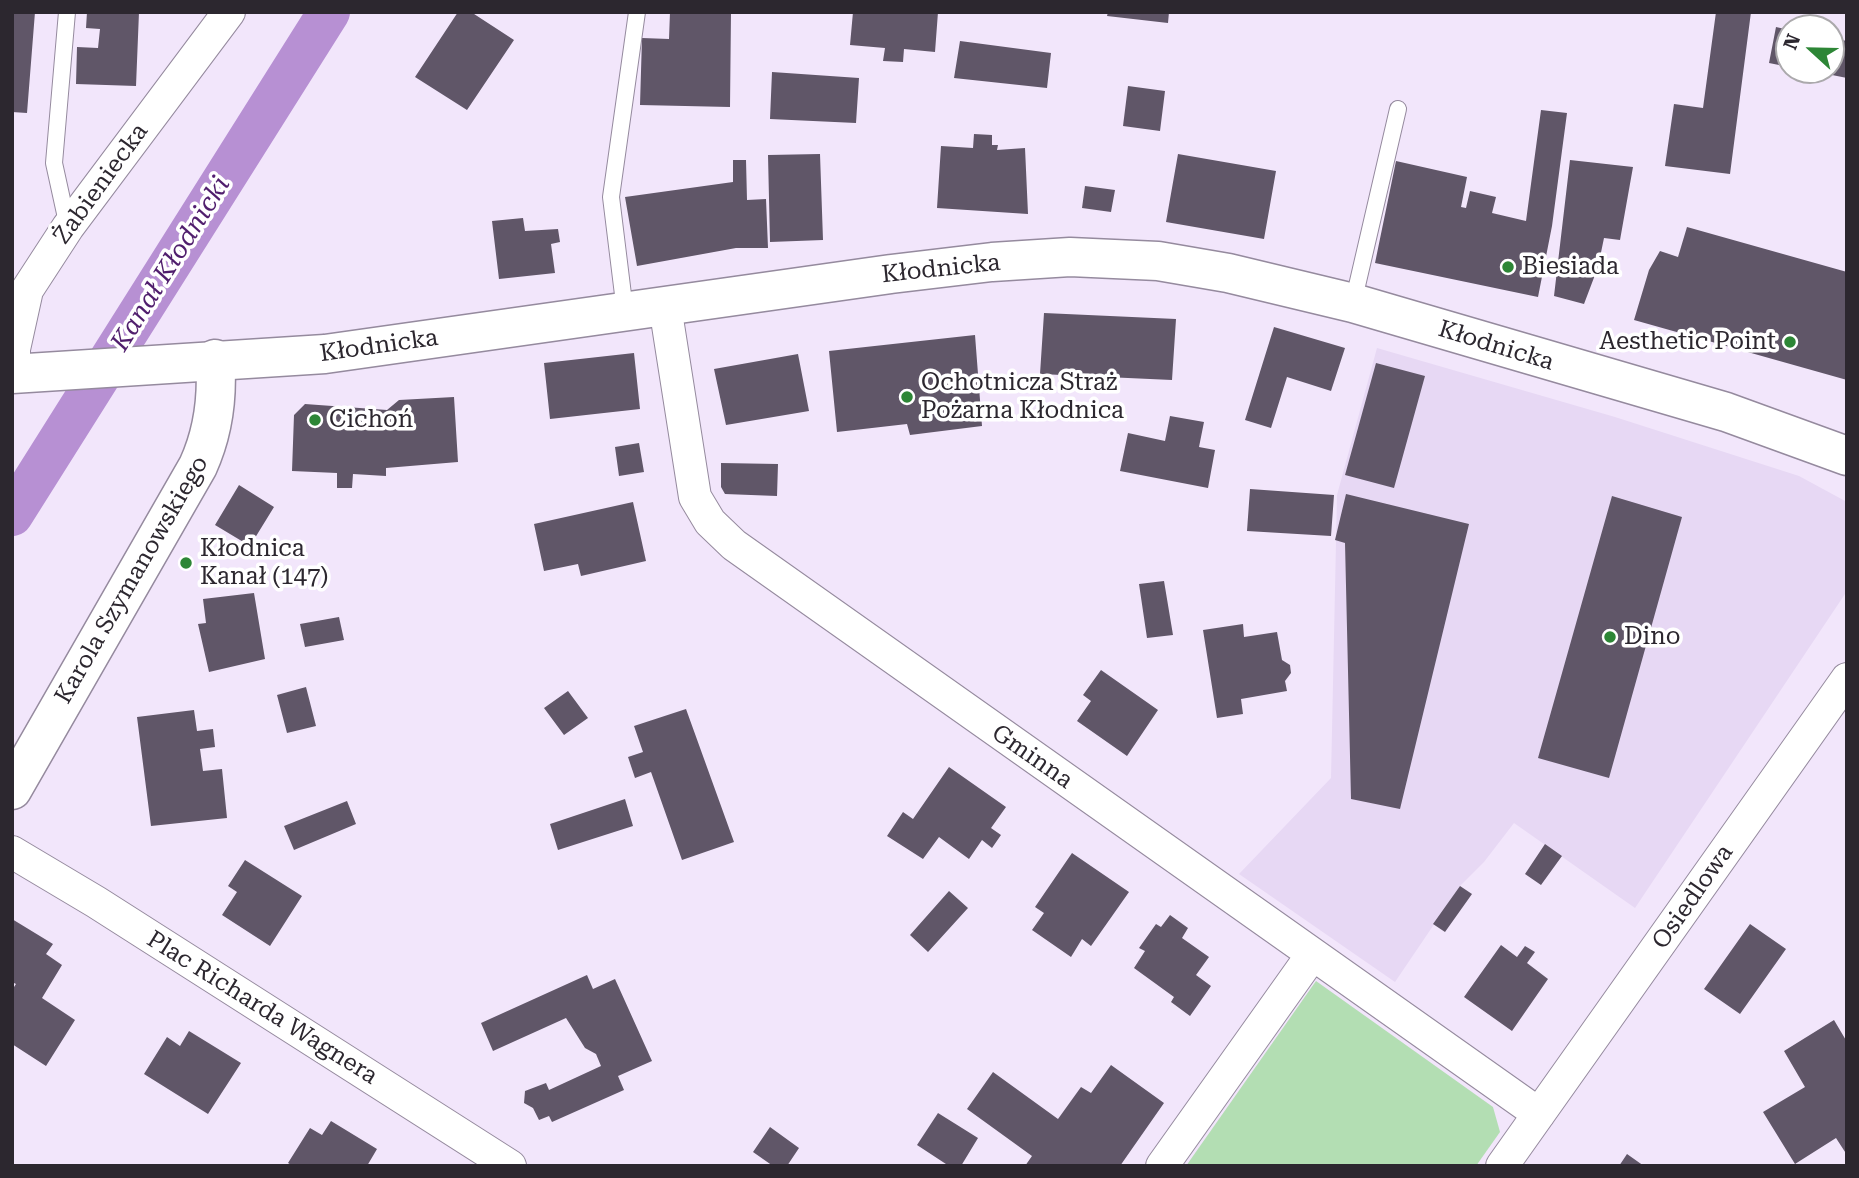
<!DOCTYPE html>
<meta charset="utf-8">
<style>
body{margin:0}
#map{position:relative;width:1859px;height:1178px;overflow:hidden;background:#f2e6fb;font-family:"Roboto Serif",serif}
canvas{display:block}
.frame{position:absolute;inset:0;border:14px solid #2c272f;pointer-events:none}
.north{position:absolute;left:1775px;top:14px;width:70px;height:70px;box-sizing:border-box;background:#fff;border:2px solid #aba9ac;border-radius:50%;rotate:292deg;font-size:19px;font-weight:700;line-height:28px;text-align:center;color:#2c272f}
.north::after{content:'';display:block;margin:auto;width:24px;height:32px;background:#2d8636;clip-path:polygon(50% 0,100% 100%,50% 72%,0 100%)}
</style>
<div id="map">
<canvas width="1859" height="1178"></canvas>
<div class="frame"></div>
<div class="north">N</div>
</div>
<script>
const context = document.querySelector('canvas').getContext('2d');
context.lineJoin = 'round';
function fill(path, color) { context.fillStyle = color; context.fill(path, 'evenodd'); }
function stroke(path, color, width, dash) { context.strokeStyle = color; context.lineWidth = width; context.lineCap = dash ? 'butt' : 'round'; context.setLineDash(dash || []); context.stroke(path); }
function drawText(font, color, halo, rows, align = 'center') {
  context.font = font + ' "Roboto Serif",serif'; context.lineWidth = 7; context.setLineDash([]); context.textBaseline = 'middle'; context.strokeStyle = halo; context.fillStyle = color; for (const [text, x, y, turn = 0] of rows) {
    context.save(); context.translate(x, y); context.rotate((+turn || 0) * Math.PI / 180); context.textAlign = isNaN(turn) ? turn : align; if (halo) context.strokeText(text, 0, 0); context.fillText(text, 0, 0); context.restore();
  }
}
const built = new Path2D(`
 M1377,348L1615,417L1799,476L1847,502V591L1635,908L1514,823L1484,862L1460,886L1395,982L1239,874L1331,778L1337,495Z`);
const green = new Path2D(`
 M1316,981L1493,1107L1500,1132L1476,1166H1186Z`);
const canal = new Path2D(`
 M12,515L329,12`);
const building = new Path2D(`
 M12,12H35L27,113L12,112Z
 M87,12H139L136,86L76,84L77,47L98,48L100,29L86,28Z
 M458,12H471L514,40L467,110L415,77Z
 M670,12H731L730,107L640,105L642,38L669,39Z
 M853,12H938L935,52L904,49L903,62L883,61L885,48L850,45Z
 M1108,12H1169L1168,23L1107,16Z
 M1716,12H1751L1730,174L1665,166L1674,104L1703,108Z
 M1776,27L1789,30V67L1769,63Z
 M1831,38L1847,41V78L1812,71L1831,70Z
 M960,41L1051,53L1047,88L954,78Z
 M772,72L859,78L856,123L770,119Z
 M1128,86L1165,91L1160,131L1123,126Z
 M1541,110L1567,113L1552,226L1538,297L1375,263L1396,161L1467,177L1461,207L1466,208L1470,191L1496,197L1492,213L1526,221Z
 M974,134L992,135V145H998L997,150L1025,148L1028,214L937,208L941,146L973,148Z
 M820,154L823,240L770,242L768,155Z
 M1178,154L1276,171L1264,239L1166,222Z
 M733,160H746L747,200L766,199L768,248H736L637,266L625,197L733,182Z
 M1570,160L1633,167L1620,240L1604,238L1598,267L1584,304L1554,296Z
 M1085,186L1115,190L1111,212L1082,208Z
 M523,218L525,231L558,229L560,242L551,244L555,273L499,279L492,221Z
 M1687,227L1847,272V380L1634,320L1649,270L1660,251L1678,257Z
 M1044,313L1176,319L1172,380L1040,374Z
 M1274,327L1345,348L1331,391L1287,377L1271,428L1245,420Z
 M975,335L982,426L910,435L907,424L837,432L829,351Z
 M634,353L640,409L550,419L544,363Z
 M798,354L809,411L726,425L714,369Z
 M1376,363L1425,376L1394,488L1345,475Z
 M454,397L458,462L386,468V476L353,474L352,488H337V473L292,471L294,415L305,404L387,410L399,400Z
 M1170,416L1204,422L1199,447L1215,450L1208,488L1120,471L1128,433L1165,441Z
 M639,443L644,472L619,476L615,447Z
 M721,463L778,464L777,496L725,494L721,487Z
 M239,485L274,507L250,546L215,525Z
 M1250,489L1334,495L1331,536L1247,531Z
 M1346,494L1469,524L1400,809L1351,799L1345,543L1335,540Z
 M1612,496L1682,517L1609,778L1538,758Z
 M633,502L646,561L581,576L578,564L544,571L534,524Z
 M1164,581L1173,635L1147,638L1139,584Z
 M254,593L265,659L209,672L198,624L206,623L203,599Z
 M339,617L344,640L305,647L300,624Z
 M1243,624L1244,637L1277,632L1282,660L1290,665L1291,673L1285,681L1287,691L1241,699L1243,714L1217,718L1203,630Z
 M1101,670L1158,710L1127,756L1077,721L1091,701L1083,695Z
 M306,687L316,726L287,733L277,695Z
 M568,691L588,718L564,735L544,708Z
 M686,709L734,842L682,860L651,772L635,778L628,757L643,752L634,726Z
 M194,710L197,731L213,729L215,747L200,749L203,771L222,769L227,818L151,826L137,717Z
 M949,767L1006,807L991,828L1001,835L992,848L982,840L969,859L939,837L923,859L887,836L903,812L913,819Z
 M625,799L633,826L558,850L550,824Z
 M347,801L356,824L294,850L284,826Z
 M1545,844L1562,856L1541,885L1525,874Z
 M1072,853L1129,892L1091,946L1082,939L1071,957L1032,930L1044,913L1035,907Z
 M245,860L302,896L270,946L222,915L237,892L228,886Z
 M1460,886L1472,894L1445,932L1433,924Z
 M949,891L968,908L928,952L910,935Z
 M1170,915L1188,928L1182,938L1209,957L1196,975L1211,986L1190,1016L1171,1002L1174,997L1134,968L1145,951L1139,948L1156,924L1161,927Z
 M12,919L53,944L46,954L62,965L42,998L75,1020L46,1066L12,1044V990L16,984L12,982Z
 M1750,924L1786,949L1740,1014L1704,989Z
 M1501,945L1517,957L1525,946L1535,952L1527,963L1548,979L1512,1031L1464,997Z
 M587,975L593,989L615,979L652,1061L618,1076L624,1090L552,1122L549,1116L539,1120L533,1108L524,1103L525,1091L546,1083L549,1090L601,1066L596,1054L585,1048L566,1018L493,1051L481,1023Z
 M1834,1020L1847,1042V1155L1836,1138L1795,1164L1763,1112L1805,1087L1784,1051Z
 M189,1031L241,1063L208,1114L144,1074L167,1037L180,1046Z
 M1111,1065L1164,1103L1120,1166H1025L1032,1156L967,1109L993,1072L1058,1119L1081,1087L1091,1093Z
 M938,1113L978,1138L961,1166H949L917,1145Z
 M331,1121L377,1149L367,1166H293L288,1163L310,1128L322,1135Z
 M770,1127L799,1148L787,1166H773L753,1152Z
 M1627,1154L1644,1166H1619Z`);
const service = new Path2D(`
 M67,12L54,163L68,227
 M1353,303L1398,109
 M625,311L611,197L637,12`);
const minor = new Path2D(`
 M665,306L695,497L710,522L734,545L1539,1114
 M14,374V349L27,290L68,227L229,12
 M12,852L96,902L510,1166
 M1162,1166L1312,955
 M1502,1166L1847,679`);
const tertiary = new Path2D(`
 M12,790L198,466C214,431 218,397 215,359`);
const secondary = new Path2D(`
 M12,374L325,354L891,274L992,262L1070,257L1158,261L1228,273L1353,303L1726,412L1847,456`);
const markers = [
 [1508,267,7,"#2d8636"],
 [1790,342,7,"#2d8636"],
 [907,397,7,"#2d8636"],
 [315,420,7,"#2d8636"],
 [186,563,7,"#2d8636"],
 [1610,637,7,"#2d8636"]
];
const streetNames = [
 ["Żabieniecka",101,184,-54],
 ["Kłodnicka",941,269,-6],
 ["Kłodnicka",379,346,-8],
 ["Kłodnicka",1496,346,17],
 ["Karola Szymanowskiego",132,580,-60],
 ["Gminna",1032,757,35],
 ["Osiedlowa",1693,897,-55],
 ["Plac Richarda Wagnera",262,1008,32]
];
const poiNames = [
 ["Biesiada",1522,267],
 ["Aesthetic Point",1776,342,"right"],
 ["Ochotnicza Straż",921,383],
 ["Pożarna Kłodnica",921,411],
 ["Cichoń",329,420],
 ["Kłodnica",200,549],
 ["Kanał (147)",200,577],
 ["Dino",1624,637]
];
const waterNames = [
 ["Kanał Kłodnicki",171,264,-58]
];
fill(built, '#e7d8f4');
fill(green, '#b3deb3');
stroke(canal, '#b790d3', 42);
fill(building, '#605668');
stroke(service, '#958a9e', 18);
stroke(minor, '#958a9e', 34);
stroke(tertiary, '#958a9e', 41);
stroke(secondary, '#958a9e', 41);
stroke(service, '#fff', 16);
stroke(minor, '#fff', 32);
stroke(tertiary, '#fff', 38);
stroke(secondary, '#fff', 38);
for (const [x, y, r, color] of markers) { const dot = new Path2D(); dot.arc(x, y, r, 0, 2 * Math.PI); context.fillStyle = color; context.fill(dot); stroke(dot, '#fff', 2.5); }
drawText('24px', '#2c272f', '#fff', streetNames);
drawText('24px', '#2c272f', '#fff', poiNames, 'left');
drawText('italic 26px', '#501e6d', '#fff', waterNames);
</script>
